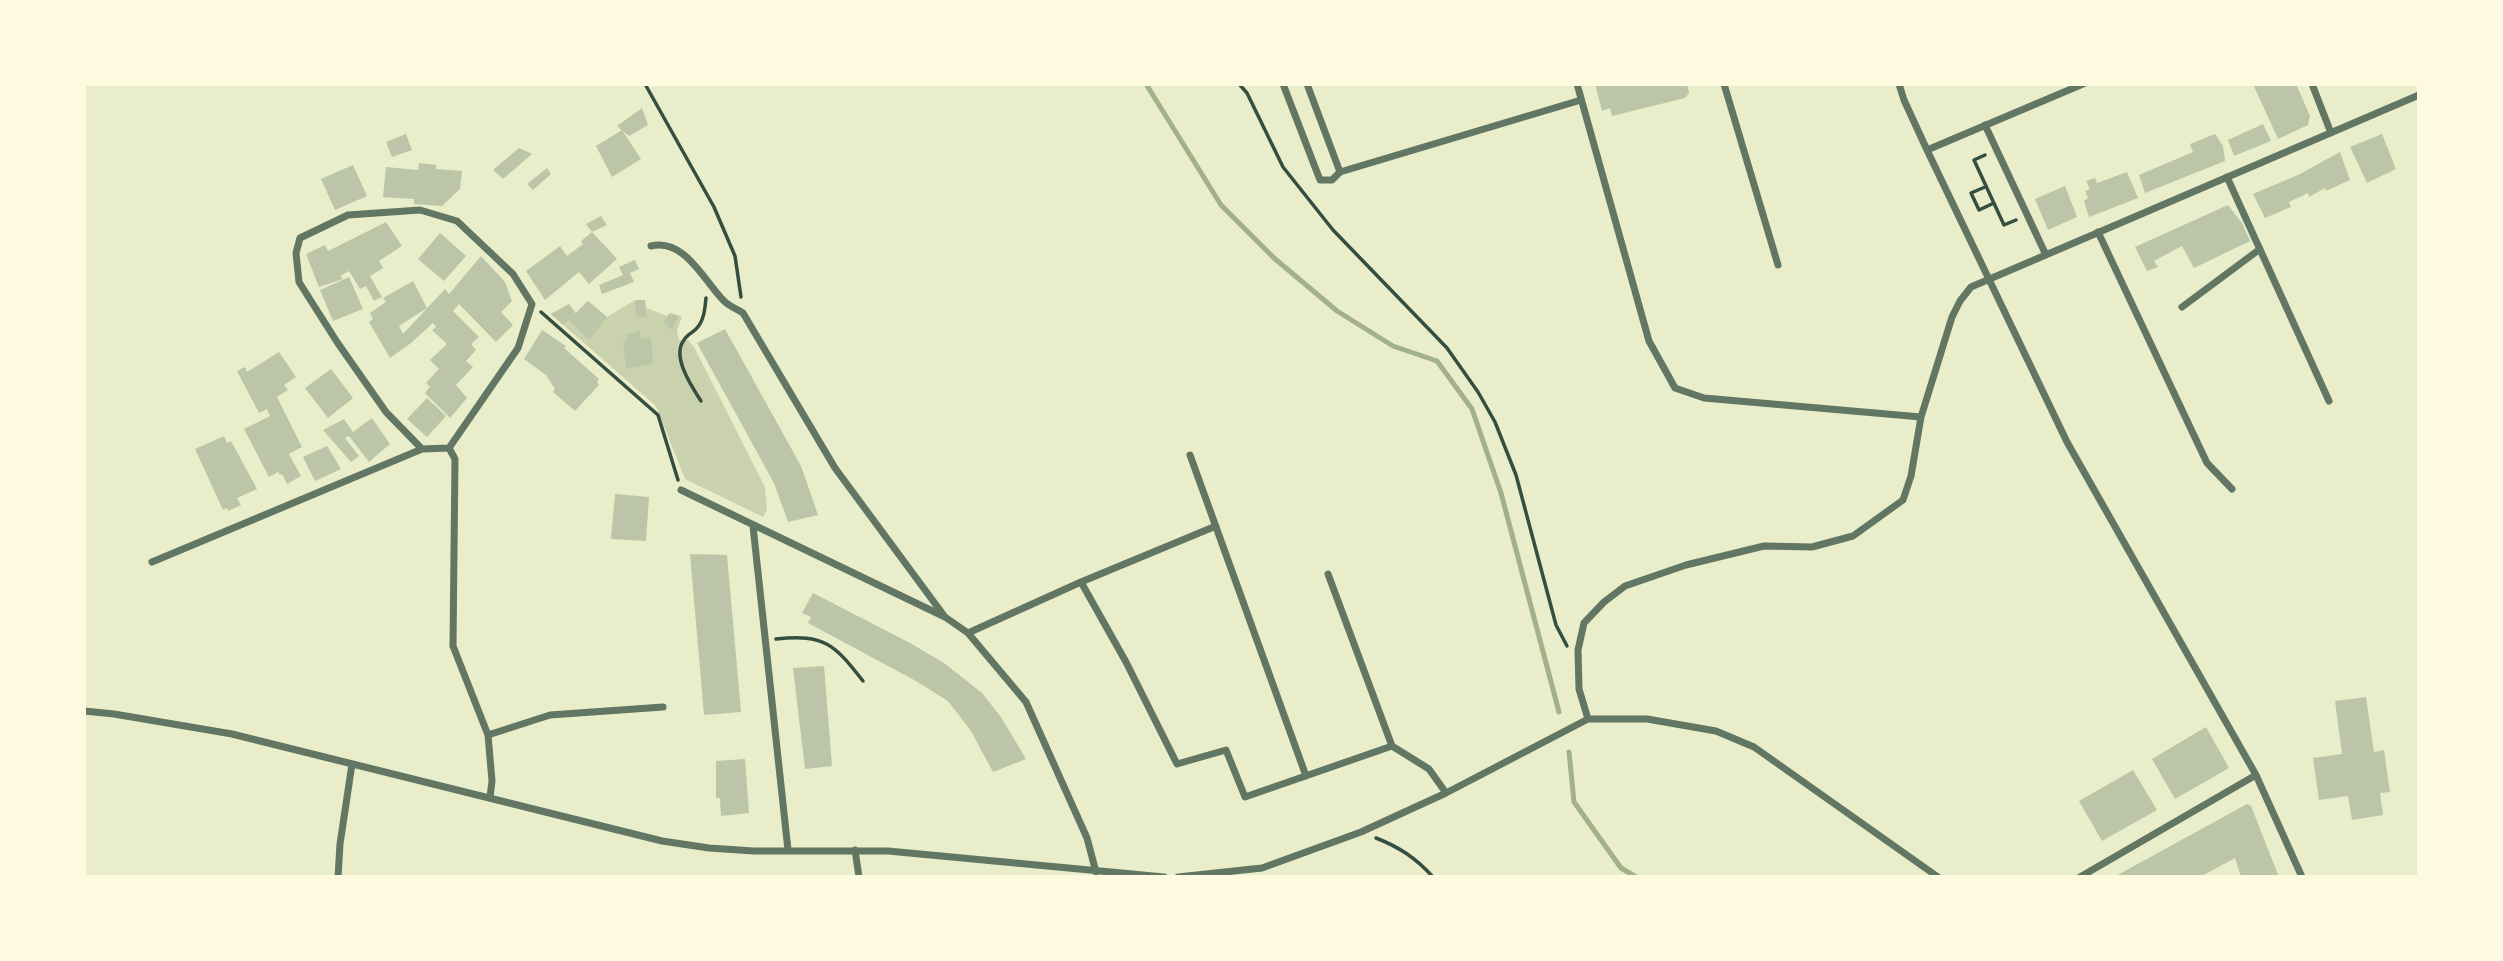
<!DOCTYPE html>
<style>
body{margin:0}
#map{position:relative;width:2503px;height:961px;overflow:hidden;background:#e9edc9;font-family:"DejaVu Sans",sans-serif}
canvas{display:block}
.frame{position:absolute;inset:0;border:86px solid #fefae0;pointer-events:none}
</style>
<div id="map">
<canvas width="2503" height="961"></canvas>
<div class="frame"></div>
</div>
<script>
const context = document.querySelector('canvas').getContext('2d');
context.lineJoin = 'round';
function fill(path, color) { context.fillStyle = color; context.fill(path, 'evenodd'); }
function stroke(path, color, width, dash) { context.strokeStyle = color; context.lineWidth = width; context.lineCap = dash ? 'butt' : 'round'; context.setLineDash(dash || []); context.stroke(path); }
const green = new Path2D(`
 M635,300H645L646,308L667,316L670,313L682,317L677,330L679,340H688L694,347L765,487L767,510L763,517L685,479L656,406L551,314L569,304L576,313L588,301L607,317Z`);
const stream = new Path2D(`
 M1146,84L1221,205L1274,258L1337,311L1393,346L1437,361L1472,409L1501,493L1559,712
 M1569,752L1574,802L1621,868L1636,877`);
const building = new Path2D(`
 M1595,84H1687L1689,93L1685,98L1612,116L1610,108L1602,111Z
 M2253,84H2296L2310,116L2308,125L2278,139Z
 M642,108L648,125L629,136L617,126Z
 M2263,124L2271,141L2234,156L2228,140Z
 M622,130L641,159L612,177L596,146Z
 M406,134L412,150L392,157L386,142Z
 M2215,134L2223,146L2225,161L2145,193L2139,175L2193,152L2190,144Z
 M2382,134L2396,169L2367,183L2350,147Z
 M519,148L532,154L503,179L493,170Z
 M2340,152L2350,180L2326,191L2325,188L2309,197L2308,193L2289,202L2291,207L2265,218L2253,194L2300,174Z
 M419,163L436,165V169L462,171L460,189L442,206L414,204V199L383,197L386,167L418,170Z
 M353,165L367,196L335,210L321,179Z
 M547,168L551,174L533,190L527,184Z
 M2127,172L2138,198L2089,217L2084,201L2088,198L2085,191L2090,189L2086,181L2095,178L2097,183Z
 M2065,186L2077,217L2048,230L2035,199Z
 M2228,205L2242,223L2250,241L2194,268L2182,246L2154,261L2158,267L2147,271L2135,247Z
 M601,216L607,225L592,232L586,224Z
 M386,222L402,246L379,261L383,268L370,276L382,297L374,301L366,286L360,289L349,271L340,276L343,279L319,287L306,254L325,245L328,251Z
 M592,232L617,259L589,284L579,272L545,300L526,271L560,246L567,256L583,244L581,241Z
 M440,233L466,256L444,281L418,259Z
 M481,256L505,282L512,301L501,312L513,325L496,342L459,304L453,311L479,337L471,344L476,350L466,361L473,367L456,385L467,398L450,418L425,393L430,387L426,383L439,369L430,360L447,344L432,330L436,327L433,323L411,343L390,358L369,322L373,319L370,313L386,302L383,298L413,281L427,308L399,326L403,334L445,289L449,294Z
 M635,260L639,269L630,273L634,282L602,294L599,285L623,275L619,267Z
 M349,277L363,309L333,321L320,290Z
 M635,300H645L646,317L636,316Z
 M588,301L607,317L589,340L569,320L563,325L551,314L569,304L575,314Z
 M670,313L679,316L672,330L663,322Z
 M725,329L801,466L818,515L788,522L774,483L697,343Z
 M542,330L566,346L564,348L599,379L597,382L599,385L575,411L553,392L555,389L546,375L524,359Z
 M640,330V339L651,337L653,363L626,369L623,341H627L626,335Z
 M279,352L296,377L284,385L288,390L277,397L302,447L289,454L301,476L287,484L282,474L280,475L278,472L269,477L244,429L270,416L267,409L259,413L237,371L245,367L247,372Z
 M331,369L353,398L328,418L305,388Z
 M427,398L446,416L427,437L407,419Z
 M372,418L390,444L369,462L349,436L345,438L359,456L351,462L323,430L344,419L353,432Z
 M224,436L227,443L231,441L257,489L237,498L241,505L228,511L227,508L223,510L195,449Z
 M327,446L341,469L315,481L303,457Z
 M615,494L649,497L646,541L611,539Z
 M690,554L727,555L741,712L704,715Z
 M813,593L910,643L944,663L982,693L1001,717L1026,759L993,772L971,731L948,701L916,681L808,623L811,617L802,613Z
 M824,666L832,766L805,769L793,668Z
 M2366,697L2374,752L2384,750L2390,792L2380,793L2383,815L2352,820L2348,796L2319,800L2313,758L2342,754L2335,701Z
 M2206,727L2229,768L2175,799L2152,759Z
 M745,759L749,813L721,816L720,798H716V761Z
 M2133,770L2157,810L2102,841L2079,801Z
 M2247,804L2251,806L2279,877H2241L2235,858L2200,877H2114Z`);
const path = new Path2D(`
 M645,84L714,207L735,256L741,297
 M1239,84L1247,93L1283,167L1333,230L1447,348L1478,392L1495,422L1516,475L1556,625L1567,646
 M1985,155L1974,160L2004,225L2016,220
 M1985,187L1971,193L1979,210L1994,203
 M541,312L658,415L678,480
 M701,401C692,387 671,356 684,340C687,335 692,333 696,329C704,321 705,309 706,298
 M776,639C825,634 834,644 863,681
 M1376,838C1399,847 1416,858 1433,877`);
const minor = new Path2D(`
 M1283,84L1320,180H1332L1340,172L1307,84
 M1577,84L1649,341L1675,388L1704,398L1921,417
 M1724,84L1778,265
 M1899,84L1904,100L1927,150L2067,442L2256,775L2302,877
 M2312,84L2331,133
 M1985,125L2046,255
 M1927,150L2083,84
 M1340,172L1581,100
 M2227,177L2329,401
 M420,210L457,221L513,274L532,304L518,348L449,448L422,449L386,412L337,342L299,282L296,253L300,238L348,215Z
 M2098,232L2207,463L2232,489
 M651,246C685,238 704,281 724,301C729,306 737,309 743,313L835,468L945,617L968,633L1026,702L1087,838L1096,872
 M2182,307L2260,249
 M449,448L455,459L453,646L488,735L492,781L490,797
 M1190,455L1306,776
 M681,490L945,617
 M753,526L788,850
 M152,562L422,449
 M1328,574L1392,746
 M1081,582L1126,662L1177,764L1226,750L1245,797L1392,746L1429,769L1446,793
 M968,633L1081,582L1216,526
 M84,711L114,714L232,734L662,841L709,848L754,851H888L1164,877
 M1588,719L1579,689L1578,650L1584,623L1604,602L1625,586L1686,565L1764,546L1812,547L1853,536L1903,500L1911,476L1921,417L1952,317L1960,301L1971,287L2419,95
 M488,735L550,715L663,707
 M855,850L859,877
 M338,877L340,844L352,764
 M1178,877L1262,868L1361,832L1446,793L1588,719H1647L1716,731L1754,747L1938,877
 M2080,877L2256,775`);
fill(green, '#cad2ad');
stroke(stream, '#a3b18a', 5);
fill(building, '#bcc5a7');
stroke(path, '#344e41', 3.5);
stroke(minor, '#617663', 7);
</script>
